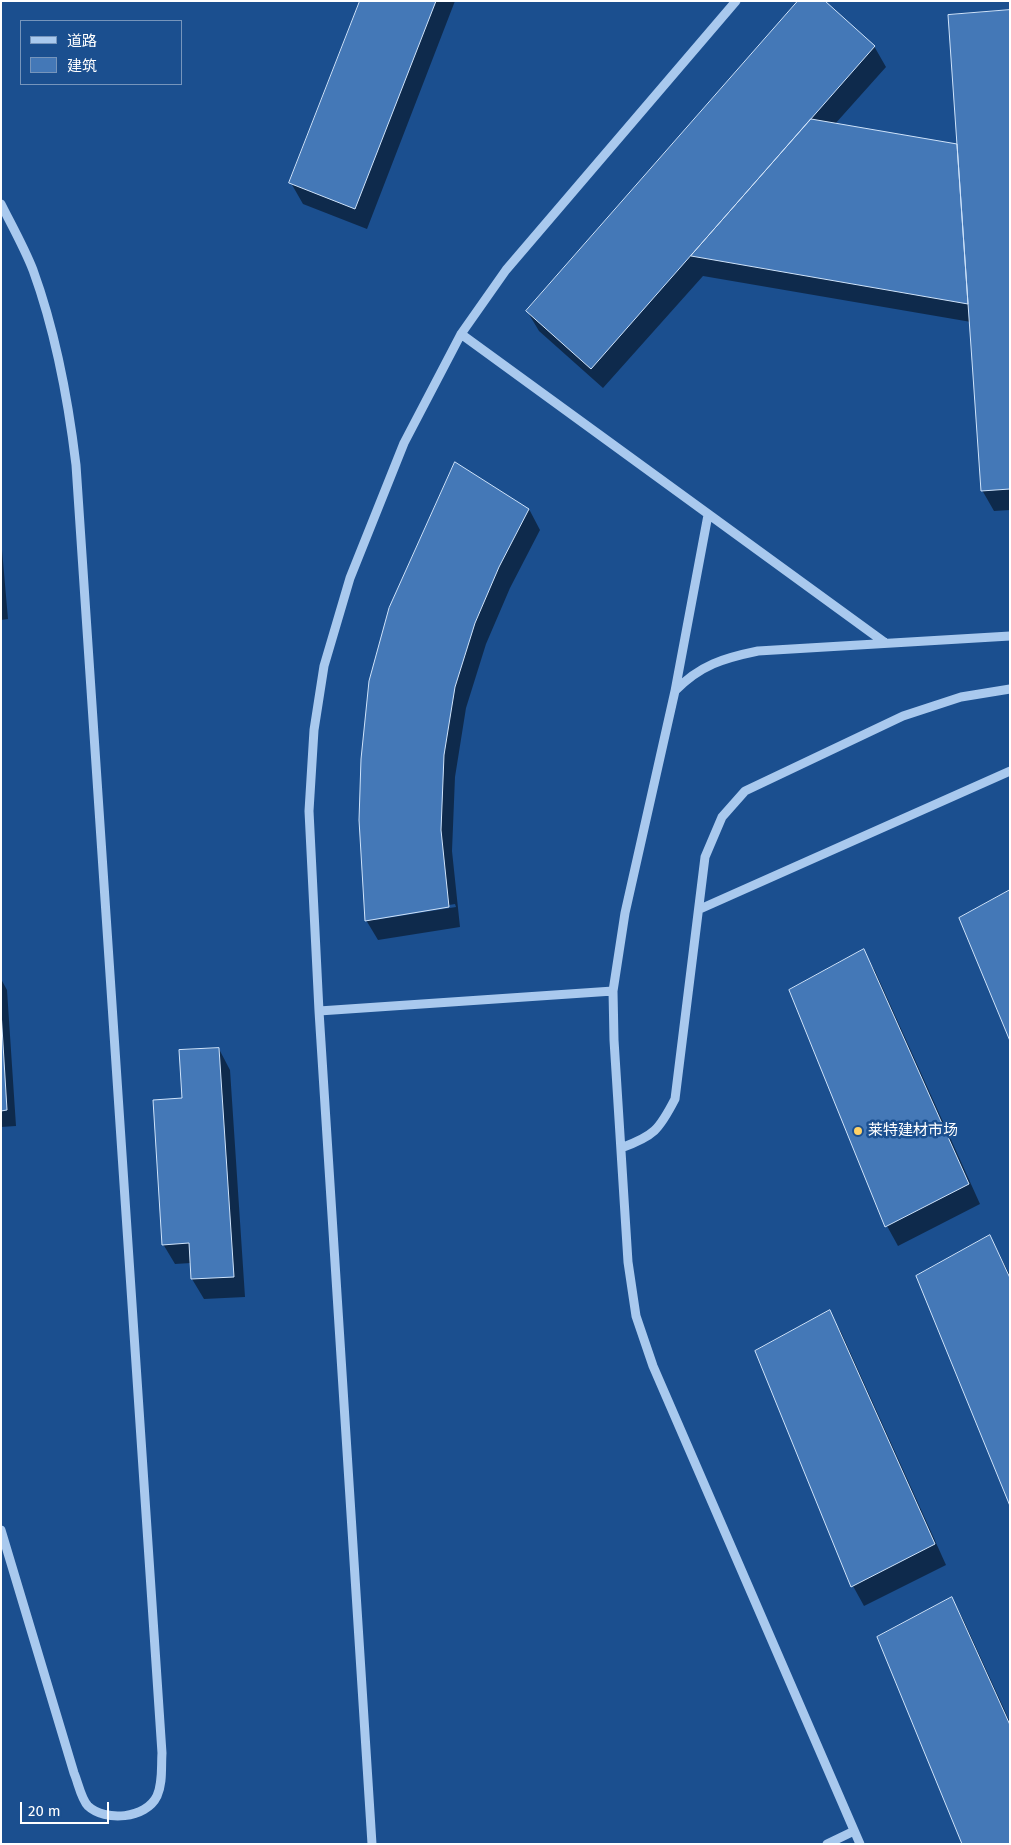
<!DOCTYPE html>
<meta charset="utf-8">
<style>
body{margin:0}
#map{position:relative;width:1011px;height:1845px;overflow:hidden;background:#1b4f8f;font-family:"Fira Sans","Noto Sans SC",sans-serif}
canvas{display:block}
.frame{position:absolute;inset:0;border:2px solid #fff;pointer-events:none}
.legend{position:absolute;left:20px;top:20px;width:162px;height:65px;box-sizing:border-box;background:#1b4f8f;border:1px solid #7695bc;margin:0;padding:6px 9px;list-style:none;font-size:15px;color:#fff}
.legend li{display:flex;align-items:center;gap:10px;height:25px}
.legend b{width:25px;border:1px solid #7695bc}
.scale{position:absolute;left:20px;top:1802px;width:89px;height:22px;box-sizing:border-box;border:2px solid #fff;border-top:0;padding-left:6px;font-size:15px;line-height:18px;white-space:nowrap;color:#fff;-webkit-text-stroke:4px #1b4f8f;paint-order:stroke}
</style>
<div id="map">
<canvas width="1011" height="1845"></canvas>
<div class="frame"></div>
<ul class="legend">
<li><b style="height:6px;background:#a9c9ee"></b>道路</li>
<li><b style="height:14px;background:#4478b7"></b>建筑</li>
</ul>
<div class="scale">20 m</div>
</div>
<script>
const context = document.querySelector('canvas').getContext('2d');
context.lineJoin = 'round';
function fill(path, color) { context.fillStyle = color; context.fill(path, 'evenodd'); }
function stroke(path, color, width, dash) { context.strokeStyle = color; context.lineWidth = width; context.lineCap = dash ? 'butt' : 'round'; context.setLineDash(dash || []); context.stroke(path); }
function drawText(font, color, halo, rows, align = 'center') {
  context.font = font + ' "Fira Sans","Noto Sans SC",sans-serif'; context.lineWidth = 5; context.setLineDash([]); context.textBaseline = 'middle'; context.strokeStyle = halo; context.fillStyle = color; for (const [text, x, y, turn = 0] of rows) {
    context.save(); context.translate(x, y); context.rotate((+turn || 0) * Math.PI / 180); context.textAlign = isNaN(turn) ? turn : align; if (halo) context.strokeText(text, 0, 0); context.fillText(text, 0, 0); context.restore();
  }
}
const shadow = new Path2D(`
 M362,1H455L367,229L303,204L291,183Z
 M1010,12V510L994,511L982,490L971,322L703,276L603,388L539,331L527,311L874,46L886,67L835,124L959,146Z
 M529,509L540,530L510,588L486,644L466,708L455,777L452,851L460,927L378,940L366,920L361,820ZM455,904L456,907L375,920V918Z
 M1,538L8,619L1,620Z
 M863,951L875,971L980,1204L898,1246L887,1226Z
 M1,979L7,990L16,1126L1,1127Z
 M219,1049L230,1070L245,1297L204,1299L192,1279L191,1263L175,1264L163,1244L183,1099Z
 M990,1237L1010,1275V1503Z
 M829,1312L841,1332L946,1565L864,1606L853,1586L756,1351Z
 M952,1599L963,1619L1010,1722V1844Z`);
const building = new Path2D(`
 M360,1H436L355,209L289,183Z
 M798,1H825L875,46L591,369L526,311Z
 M1010,10V489L981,491L948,15Z
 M811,119L957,144L968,304L691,256Z
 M455,462L529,509L499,567L475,623L455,687L444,755L441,830L449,907L365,921L359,820L361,759L369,681L389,608Z
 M1010,890V1041L959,918Z
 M864,949L969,1184L885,1227L789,990Z
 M1,1011L7,1110L1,1111Z
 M219,1048L234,1277L191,1279L189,1243L162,1245L153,1100L182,1098L179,1050Z
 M990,1235L1010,1278V1506L916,1276Z
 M830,1310L935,1544L851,1587L755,1351Z
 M952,1597L1010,1725V1844H962L877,1637Z`);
const minor = new Path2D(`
 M1,204C12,226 24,247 33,270C56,333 68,398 76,465L162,1753C161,1767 163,1783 157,1796C146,1819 105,1822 88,1806C81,1799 78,1782 74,1773L1,1530
 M461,334L884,642
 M708,515L675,691C700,665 724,658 758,651L1010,636
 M675,691L625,913L613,991L614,1040L628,1262L636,1316L653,1366L860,1844
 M700,909L1010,771
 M319,1011L613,991
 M621,1148C654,1136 659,1130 675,1099L705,857L722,817L745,791L903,716L961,697L1010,689
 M372,1844L319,1011L309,811L314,730L324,666L350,578L404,443L461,334L506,270L736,1
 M827,1844L854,1831`);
const markers = [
 [858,1131,5,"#ffd166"]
];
const poiNames = [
 ["莱特建材市场",868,1131]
];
fill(shadow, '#0007');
fill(building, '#4478b7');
stroke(building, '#cfe3fa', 1);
stroke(minor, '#a9c9ee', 9);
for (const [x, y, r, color] of markers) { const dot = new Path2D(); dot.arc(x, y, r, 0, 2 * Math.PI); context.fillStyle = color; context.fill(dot); stroke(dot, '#1b4f8f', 2); }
drawText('15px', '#fff', '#1b4f8f', poiNames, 'left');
</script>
